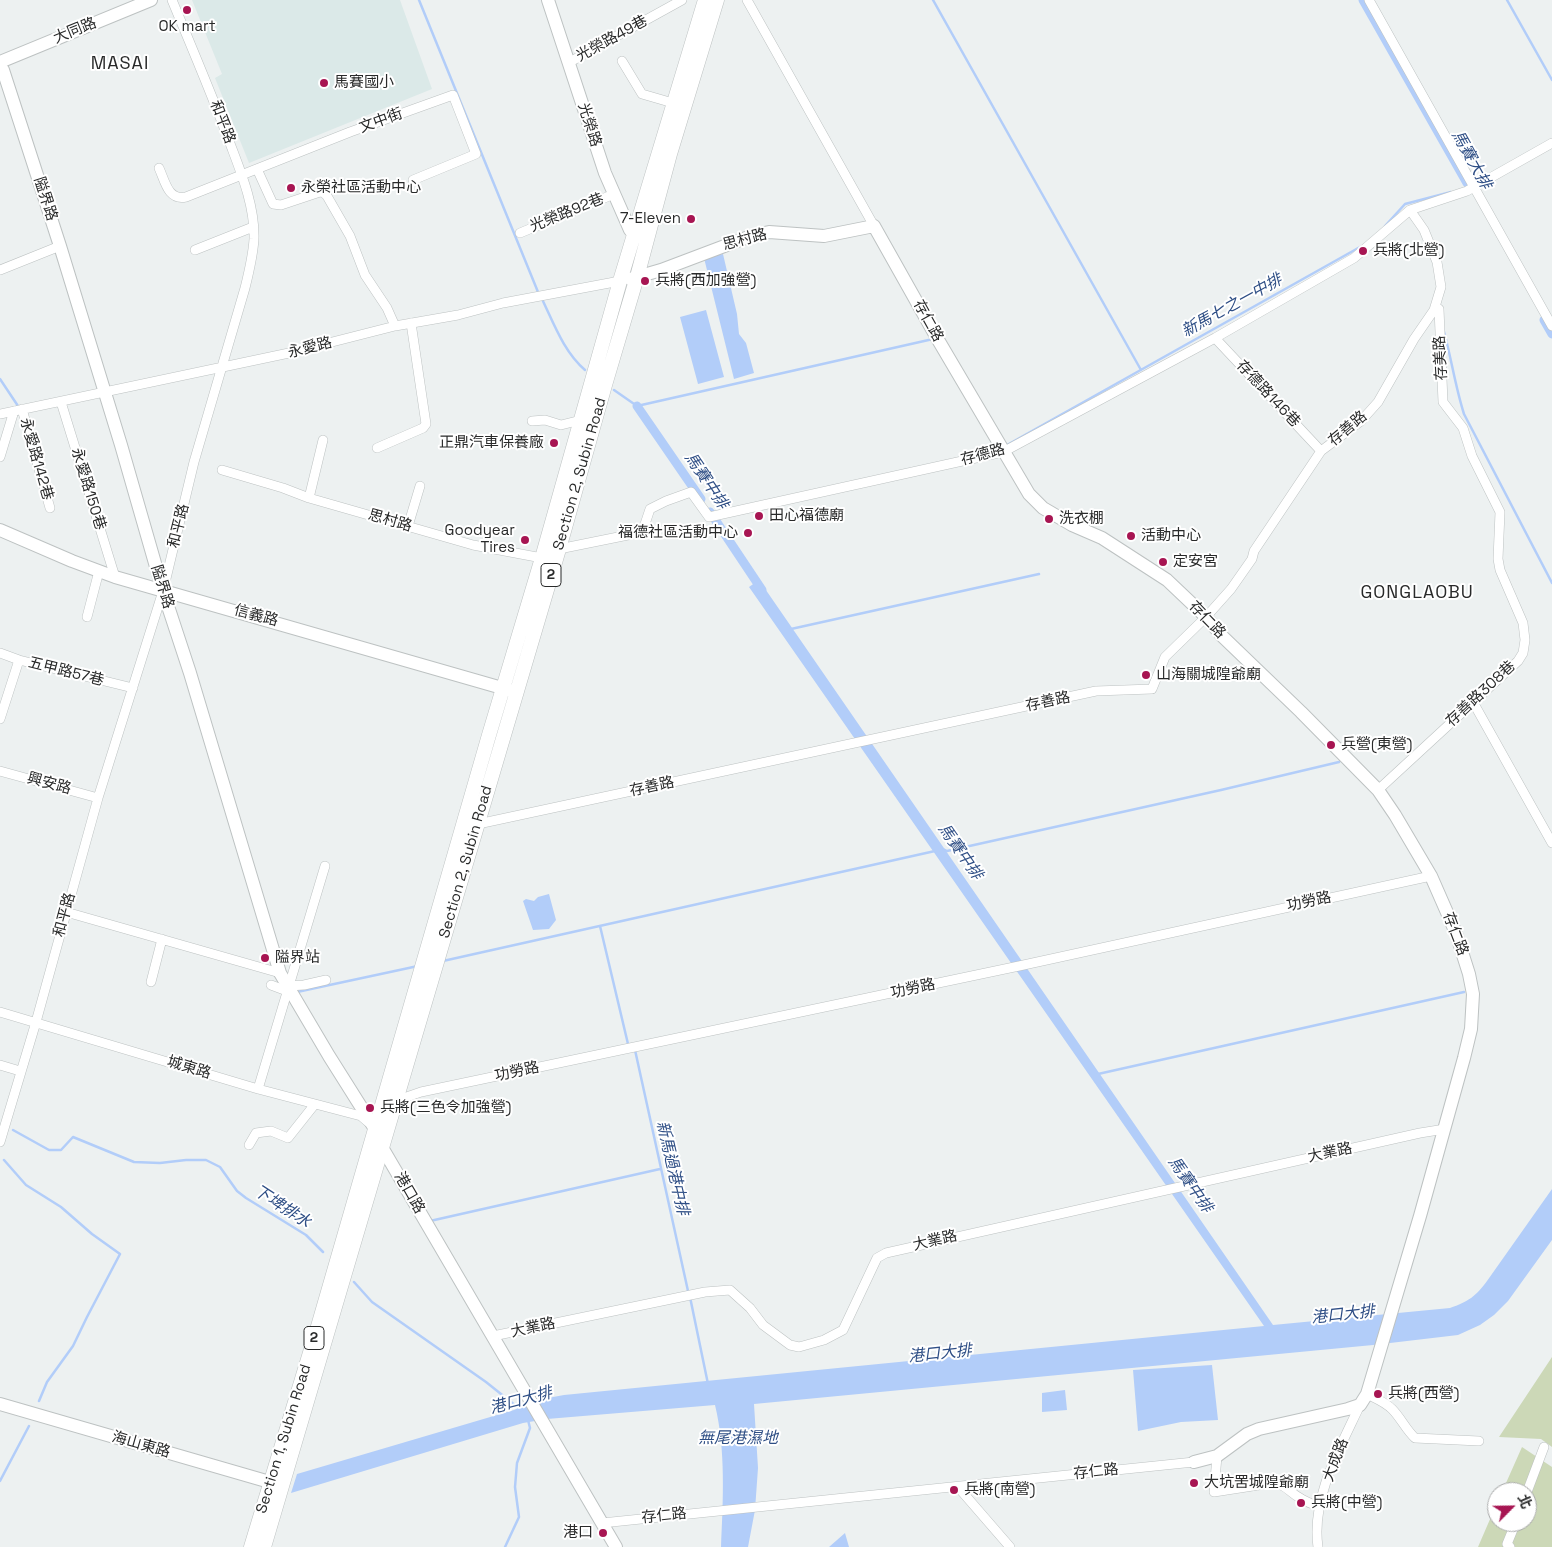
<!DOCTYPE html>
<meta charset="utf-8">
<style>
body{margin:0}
#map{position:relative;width:1552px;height:1547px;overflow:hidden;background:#edf1f1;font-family:"Space Grotesk","Noto Sans TC",sans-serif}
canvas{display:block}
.north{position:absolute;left:1487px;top:1482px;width:50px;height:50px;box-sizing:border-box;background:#fff;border:1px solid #a9aaaa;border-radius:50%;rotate:67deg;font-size:14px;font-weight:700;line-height:20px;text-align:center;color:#292a2a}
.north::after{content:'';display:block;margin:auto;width:18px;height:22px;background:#a71552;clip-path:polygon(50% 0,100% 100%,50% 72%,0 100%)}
</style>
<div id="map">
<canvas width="1552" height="1547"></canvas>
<div class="north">北</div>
</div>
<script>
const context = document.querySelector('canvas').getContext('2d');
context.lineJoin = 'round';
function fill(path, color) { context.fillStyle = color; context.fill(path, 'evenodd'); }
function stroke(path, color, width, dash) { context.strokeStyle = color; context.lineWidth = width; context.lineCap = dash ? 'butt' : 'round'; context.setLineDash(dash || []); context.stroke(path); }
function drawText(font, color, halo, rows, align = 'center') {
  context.font = font + ' "Space Grotesk","Noto Sans TC",sans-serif'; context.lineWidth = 4; context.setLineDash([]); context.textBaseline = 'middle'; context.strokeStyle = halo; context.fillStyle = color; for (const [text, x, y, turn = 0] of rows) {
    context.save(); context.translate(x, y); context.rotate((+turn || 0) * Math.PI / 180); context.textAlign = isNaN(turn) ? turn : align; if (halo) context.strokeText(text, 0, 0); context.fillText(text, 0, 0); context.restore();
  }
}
const built = new Path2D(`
 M192,0H400L432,89L249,163L215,78L222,74Z`);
const green = new Path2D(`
 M1552,1357V1447L1541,1439L1499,1437Z
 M1522,1447L1552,1467V1547H1478L1497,1503V1522H1527V1492H1502Z`);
const water = new Path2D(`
 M723,254L737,314L739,334L746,343L754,373L734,379L704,258Z
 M706,310L724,377L698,384L680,317Z
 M759,580L1273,1325L1450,1308C1468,1302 1476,1296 1487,1281L1552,1189V1240L1508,1301L1494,1315L1480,1325L1458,1335L1373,1345L754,1404L758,1468L755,1510L748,1547H721C723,1501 726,1450 715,1405L547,1419L523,1423L291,1493L297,1474L514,1410L537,1400L564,1395L1264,1326L749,587Z
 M549,894L556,920L549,929L533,930L523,901L526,899L534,901L538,897Z
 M1212,1365L1218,1420L1181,1422L1138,1431L1133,1370Z
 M1065,1390L1067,1410L1042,1412V1393Z
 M845,1533L849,1547H829Z`);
const stream = new Path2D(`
 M419,0L538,292
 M933,0L1141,370
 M1507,0L1552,80
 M1385,226L1405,204L1451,192
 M542,299C554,324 564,352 585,370
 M1443,328C1451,356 1455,386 1464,414L1552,583
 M0,379L18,406
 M614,390L637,406L933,339
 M1007,445L1360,247
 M791,629L1039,574
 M943,849L947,851L1221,790L1339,762
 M600,926L628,1044
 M443,961L935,851
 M297,992L418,966
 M635,1050L688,1291
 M1098,1074L1464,992
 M13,1130L49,1150H61L73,1137L134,1162L160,1163L186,1160H206L220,1167L237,1191L246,1198L306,1235L323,1252
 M4,1160L26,1185L61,1207L92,1234L120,1254L87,1317L73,1346L47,1382L39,1401
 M430,1221L660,1169
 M354,1282L372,1302L486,1382L521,1410
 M690,1297L708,1384
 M0,1481L29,1426
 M505,1547L519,1517L515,1487L517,1463L530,1428L528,1420`);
const canal = new Path2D(`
 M1363,0L1467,183
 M1544,320L1552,334
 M637,406L701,499
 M710,512L762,590`);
const street = new Path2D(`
 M747,0L874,226
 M1369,0L1552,326
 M622,61L642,94L673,103
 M568,63L682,0
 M159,168C165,181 168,201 186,197L350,132L453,95L476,154L413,180
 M257,169L273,204L281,205L320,192L324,193L327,196L350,236L365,275L387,308L395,326
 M520,233L614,194
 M195,250L253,227
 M0,270L60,246
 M1215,338L1321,451
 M61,402L115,577
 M22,409L50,508
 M0,414L289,353L395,326L458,315L503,303L620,281
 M532,421L545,420L561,425L581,420
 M377,448L423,428L426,424L411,323
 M0,457L14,411
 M222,470L283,488L309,498L473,545L542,558L559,549L638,533L643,530L650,509L666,501L691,492L709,517L1003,452L1215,338L1354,258L1410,210L1467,191L1552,143
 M309,498L323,440
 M408,526L420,486
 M87,617L99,571
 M0,653L19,660L133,688
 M1473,702L1552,843
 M0,719L19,660
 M0,771L98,798
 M1378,790L1518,661L1523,653L1525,640L1523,623L1500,570L1498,559L1500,512L1472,456L1463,428L1443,402L1439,309L1434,310
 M478,824L1096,691L1152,689L1165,657L1206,617L1231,589L1252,559L1254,551L1321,451L1361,421L1378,402L1414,339L1434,310L1441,287L1437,262L1424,230L1410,210
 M66,912L280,973
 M151,982L162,939
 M271,985L287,991
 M289,986L304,985L326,980
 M0,1012L258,1089L361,1116L368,1122
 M0,1065L20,1071
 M258,1089L325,866
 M395,1101L421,1092L1019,966L1431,876
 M0,1142L36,1022L98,798L163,591L194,462L245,288C249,272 253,255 254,239C255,207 242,175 231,146C213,97 192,48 172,0
 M249,1145L256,1133L271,1131L288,1138L315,1104
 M493,1336L705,1292L730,1290L750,1308L763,1325L790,1345L799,1347L824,1340L843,1330L877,1258L886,1253L1420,1133L1445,1129
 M1367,1394C1375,1398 1385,1402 1392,1409C1401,1418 1406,1430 1415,1438L1479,1441
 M1217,1456L1214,1492L1272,1483C1286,1484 1289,1492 1300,1498C1306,1502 1313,1504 1319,1507
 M958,1487L1010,1547
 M1527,1492L1544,1447
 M602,1523L1194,1462
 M1318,1547C1311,1498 1340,1448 1360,1405
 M1510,1547L1507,1544L1516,1522`);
const secondary = new Path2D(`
 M548,0L605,173L630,230L642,234
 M0,62L151,0
 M0,66L3,70L60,246L121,445L163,591L190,673L280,973L329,1056L375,1129L383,1149L616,1547
 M630,279L661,270L751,236L769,232L824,236L874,226L937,338L1029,494L1043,508L1072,525L1102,538L1167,580L1206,617L1222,636L1301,712L1378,790L1395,815L1431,876L1456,933L1469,974L1473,994L1471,1029L1464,1058L1420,1216L1367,1394L1360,1405L1348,1409L1259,1429L1247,1434L1217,1456L1194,1462
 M0,530L72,561L115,577L516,692
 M0,1404L280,1485`);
const primary = new Path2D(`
 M251,1547L319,1323L489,735L542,558L620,281L705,0
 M264,1547L559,549L605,385L637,277L670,154L717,0`);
const markers = [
 [187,10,5,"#a71552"],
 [324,83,5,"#a71552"],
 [291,188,5,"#a71552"],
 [691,219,5,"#a71552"],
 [1363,251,5,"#a71552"],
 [645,281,5,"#a71552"],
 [554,443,5,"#a71552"],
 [759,516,5,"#a71552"],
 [1049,519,5,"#a71552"],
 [748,533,5,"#a71552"],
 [1131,536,5,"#a71552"],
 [525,540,5,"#a71552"],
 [1163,562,5,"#a71552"],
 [1146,675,5,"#a71552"],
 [1331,745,5,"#a71552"],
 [265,958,5,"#a71552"],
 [370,1108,5,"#a71552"],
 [1378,1394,5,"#a71552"],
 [1194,1483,5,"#a71552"],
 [954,1490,5,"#a71552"],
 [1301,1503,5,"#a71552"],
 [603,1533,5,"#a71552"]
];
const shields = [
 [551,575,20],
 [314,1338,20]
];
const shieldNames = [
 ["2",551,575],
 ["2",314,1338]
];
const poiNames = [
 ["OK mart",187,27,"center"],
 ["馬賽國小",334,83],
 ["永榮社區活動中心",301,188],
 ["7-Eleven",681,219,"right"],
 ["兵將(北營)",1373,251],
 ["兵將(西加強營)",655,281],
 ["正鼎汽車保養廠",544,443,"right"],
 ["田心福德廟",769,516],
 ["洗衣棚",1059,519],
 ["Goodyear",515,531,"right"],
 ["Tires",515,548,"right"],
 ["福德社區活動中心",738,533,"right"],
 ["活動中心",1141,536],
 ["定安宮",1173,562],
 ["山海關城隍爺廟",1156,675],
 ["兵營(東營)",1341,745],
 ["隘界站",275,958],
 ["兵將(三色令加強營)",380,1108],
 ["兵將(西營)",1388,1394],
 ["大坑罟城隍爺廟",1204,1483],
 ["兵將(南營)",964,1490],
 ["兵將(中營)",1311,1503],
 ["港口",593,1533,"right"]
];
const streetNames = [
 ["大同路",75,31,-22],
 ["光榮路49巷",612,39,-29],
 ["文中街",381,121,-20],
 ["和平路",222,122,69],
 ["光榮路",589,125,72],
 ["隘界路",45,199,72],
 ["光榮路92巷",567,213,-22],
 ["思村路",745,240,-15],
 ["存仁路",928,321,61],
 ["永愛路",310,348,-14],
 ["存美路",1441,358,-93],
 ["存德路146巷",1268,394,47],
 ["存善路",1348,429,-40],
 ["存德路",983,455,-15],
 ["永愛路142巷",36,459,74],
 ["Section 2, Subin Road",580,474,-74],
 ["永愛路150巷",88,489,73],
 ["思村路",390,521,16],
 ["和平路",179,526,-76],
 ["隘界路",162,587,73],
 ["信義路",256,616,15],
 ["存仁路",1207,620,46],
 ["五甲路57巷",66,672,14],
 ["存善路308巷",1481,694,-43],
 ["存善路",1048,702,-12],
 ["興安路",49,784,15],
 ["存善路",652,787,-12],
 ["Section 2, Subin Road",466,862,-74],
 ["功勞路",1309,902,-12],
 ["和平路",65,915,-75],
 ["存仁路",1455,934,69],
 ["功勞路",913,989,-12],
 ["城東路",189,1068,17],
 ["功勞路",517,1072,-12],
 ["大業路",1330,1153,-12],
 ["港口路",409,1193,60],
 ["大業路",935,1241,-13],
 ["大業路",533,1328,-12],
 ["Section 1, Subin Road",284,1439,-73],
 ["海山東路",141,1445,16],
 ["大成路",1336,1460,-69],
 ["存仁路",1096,1472,-6],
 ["存仁路",664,1516,-6]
];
const waterNames = [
 ["馬賽大排",1471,160,61],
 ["新馬七之一中排",1232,306,-29],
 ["馬賽中排",706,481,56],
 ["馬賽中排",960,852,55],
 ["新馬過港中排",672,1168,77],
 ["馬賽中排",1190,1185,55],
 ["下埤排水",282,1207,33],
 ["港口大排",1343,1315,-6],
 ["港口大排",940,1354,-6],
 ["港口大排",521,1401,-15],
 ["無尾港濕地",738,1439]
];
const quarterNames = [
 ["MASAI",120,64],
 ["GONGLAOBU",1417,593]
];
fill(built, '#dbe9e8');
fill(green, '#ccd8b7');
fill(water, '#b2cdf9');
stroke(stream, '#b2cdf9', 2.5);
stroke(canal, '#b2cdf9', 9);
stroke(street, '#bdc2c2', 10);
stroke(secondary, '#bdc2c2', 14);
stroke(primary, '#bdc2c2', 15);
stroke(street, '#fff', 9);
stroke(secondary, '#fff', 12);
stroke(primary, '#fff', 14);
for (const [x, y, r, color] of markers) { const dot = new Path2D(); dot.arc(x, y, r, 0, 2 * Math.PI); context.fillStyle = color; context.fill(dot); stroke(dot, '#fff', 2); }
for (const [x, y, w] of shields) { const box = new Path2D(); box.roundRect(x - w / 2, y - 11.5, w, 23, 4); context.fillStyle = '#fff'; context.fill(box); stroke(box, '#292a2a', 1); }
drawText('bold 14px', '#292a2a', null, shieldNames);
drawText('15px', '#292a2a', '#fff', poiNames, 'left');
drawText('15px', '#292a2a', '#fff', streetNames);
drawText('italic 16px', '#2e4e85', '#fff', waterNames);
context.letterSpacing = '1px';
drawText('18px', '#292a2a', '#fff', quarterNames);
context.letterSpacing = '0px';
</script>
